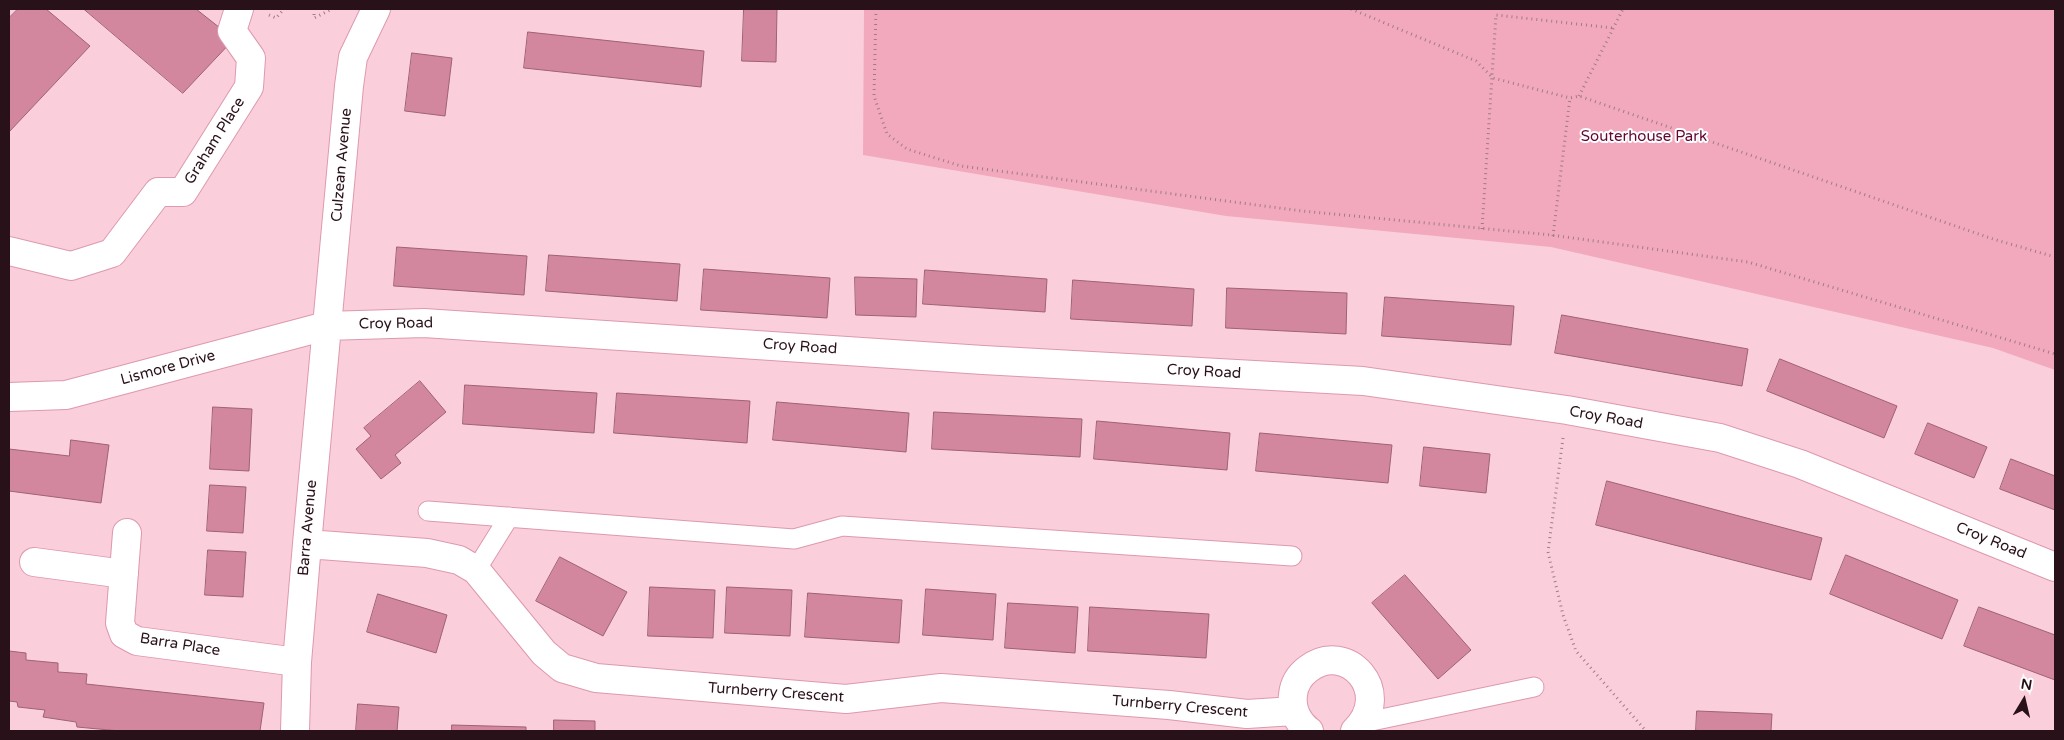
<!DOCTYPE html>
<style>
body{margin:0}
#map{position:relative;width:2064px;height:740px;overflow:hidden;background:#facfdb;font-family:"Varela Round",sans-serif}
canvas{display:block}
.frame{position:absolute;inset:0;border:10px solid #291119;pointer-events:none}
.north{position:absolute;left:1999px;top:675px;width:50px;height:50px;-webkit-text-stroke:4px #fefefe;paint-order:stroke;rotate:9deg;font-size:14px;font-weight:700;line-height:20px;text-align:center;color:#291119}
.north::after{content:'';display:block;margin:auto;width:18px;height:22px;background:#291119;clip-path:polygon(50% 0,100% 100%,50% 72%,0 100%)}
</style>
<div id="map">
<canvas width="2064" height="740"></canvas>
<div class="frame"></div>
<div class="north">N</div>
</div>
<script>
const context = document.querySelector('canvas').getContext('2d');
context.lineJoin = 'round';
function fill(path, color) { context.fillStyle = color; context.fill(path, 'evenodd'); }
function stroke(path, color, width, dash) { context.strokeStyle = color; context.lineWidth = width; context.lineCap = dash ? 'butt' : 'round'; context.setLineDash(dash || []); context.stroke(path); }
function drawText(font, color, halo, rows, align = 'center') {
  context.font = font + ' "Varela Round",sans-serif'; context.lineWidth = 4; context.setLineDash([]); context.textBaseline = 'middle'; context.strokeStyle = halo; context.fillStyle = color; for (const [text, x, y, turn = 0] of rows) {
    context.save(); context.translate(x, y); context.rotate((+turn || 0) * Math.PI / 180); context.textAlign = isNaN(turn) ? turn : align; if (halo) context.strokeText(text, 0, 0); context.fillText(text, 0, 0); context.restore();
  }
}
const green = new Path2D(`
 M864,9H2055V370L1993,348L1551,247L1226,216L863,155Z`);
const building = new Path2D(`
 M18,9H46L90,46L9,132V18Z
 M84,9H196L234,39L183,93Z
 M744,9H777L776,62L742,61Z
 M528,32L704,51L701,87L524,68Z
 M412,53L452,58L445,116L405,111Z
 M397,247L527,256L524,295L394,286Z
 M549,255L680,264L677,301L546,291Z
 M704,269L830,278L827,318L701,310Z
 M925,270L1047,279L1045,312L923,304Z
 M855,277L917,279L916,317L856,315Z
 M1073,280L1194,289L1192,326L1071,319Z
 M1227,288L1347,293L1346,334L1226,328Z
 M1385,297L1514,306L1511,345L1382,336Z
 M1562,315L1748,349L1742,386L1555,353Z
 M1780,359L1897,406L1884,438L1767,391Z
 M420,381L446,412L395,455L401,463L381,479L356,449L371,436L364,428Z
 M465,385L597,393L594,433L463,424Z
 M617,393L750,401L747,443L614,433Z
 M777,402L909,413L906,452L773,440Z
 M213,407L252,409L249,471L210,469Z
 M934,412L1082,419L1080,457L932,449Z
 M1097,421L1230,433L1227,470L1094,459Z
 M1928,423L1987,447L1974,478L1915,454Z
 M1260,433L1392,445L1388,483L1256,471Z
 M71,440L109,445L101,503L9,491V449L69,456Z
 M1424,447L1490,454L1486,493L1420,486Z
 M2011,459L2055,476V510L2000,489Z
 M1607,481L1822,538L1811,580L1596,525Z
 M210,485L246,487L243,533L207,531Z
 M208,550L246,552L243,597L205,595Z
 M1846,555L1958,600L1942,639L1830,594Z
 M560,557L627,592L603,636L536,601Z
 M1405,575L1471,650L1438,679L1372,603Z
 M650,587L715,590L713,638L648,636Z
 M727,587L792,590L790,636L725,633Z
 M926,589L996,594L993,640L923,635Z
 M808,593L902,600L899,643L805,637Z
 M378,594L447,615L436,653L367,632Z
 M1008,603L1078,607L1075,653L1005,648Z
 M1090,607L1209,614L1206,658L1088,651Z
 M1979,607L2055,635V680L1964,646Z
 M9,651L26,653V660L58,663V672L87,674L86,684L264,703L260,731H120L77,727L76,722L43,717L45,710L18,707L17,702L9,701Z
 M358,704L399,707L397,731H356Z
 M1697,711L1772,714L1771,731H1696Z
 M554,720L595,721V731H554Z
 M452,725L526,727V731H452Z`);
const path = new Path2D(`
 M314,9V18L332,9
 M876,9L874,96L887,134L907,149L961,166L1302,211L1551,235L1748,262L2055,354
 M1351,9L1476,61L1493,78L1570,98L1579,96L1993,239L2055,257
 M269,15L276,18L284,9
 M1579,96L1623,9
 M1482,229L1496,15L1613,28
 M1553,236L1570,98
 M1563,438L1548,552L1563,615L1576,651L1646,731`);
const service = new Path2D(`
 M428,511L794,539L842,526L1292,556
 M476,570L509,517
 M1362,723L1534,687`);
const minor = new Path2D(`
 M9,251L71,266L112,253L158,192H183L249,87L251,58L232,31L239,9
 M9,397L66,395L326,326L424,323L983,360L1363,381L1567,410L1720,438L1800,464L2055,567
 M127,533L120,623L124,634L137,641L297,662
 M307,544L427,553L459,560L476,570L544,653L562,668L596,678L846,699L941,688L1169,705L1247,714L1294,711
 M34,562L124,574
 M295,731L297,662L307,544L349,86L353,57L376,9
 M1309,731C1298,723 1291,709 1293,695C1294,684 1300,675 1308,669C1346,639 1395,692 1355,731`);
const parkNames = [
 ["Souterhouse Park",1644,137]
];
const streetNames = [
 ["Graham Place",215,141,-58],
 ["Culzean Avenue",342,165,-85],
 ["Croy Road",396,324,-1],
 ["Croy Road",800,347,4],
 ["Lismore Drive",168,368,-15],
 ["Croy Road",1204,372,3],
 ["Croy Road",1606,418,10],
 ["Barra Avenue",308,528,-85],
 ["Croy Road",1991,541,22],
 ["Barra Place",180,645,9],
 ["Turnberry Crescent",776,693,4],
 ["Turnberry Crescent",1180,707,5]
];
fill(green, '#f2a9be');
fill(building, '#d2879e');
stroke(building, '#9f6174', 1);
stroke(service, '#dd99ad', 21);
stroke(minor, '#dd99ad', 30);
stroke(path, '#9e7c86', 3, [1, 4]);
stroke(service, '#fff', 19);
stroke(minor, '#fff', 28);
drawText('15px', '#610531', '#fefefe', parkNames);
drawText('15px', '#291119', '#fefefe', streetNames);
</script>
